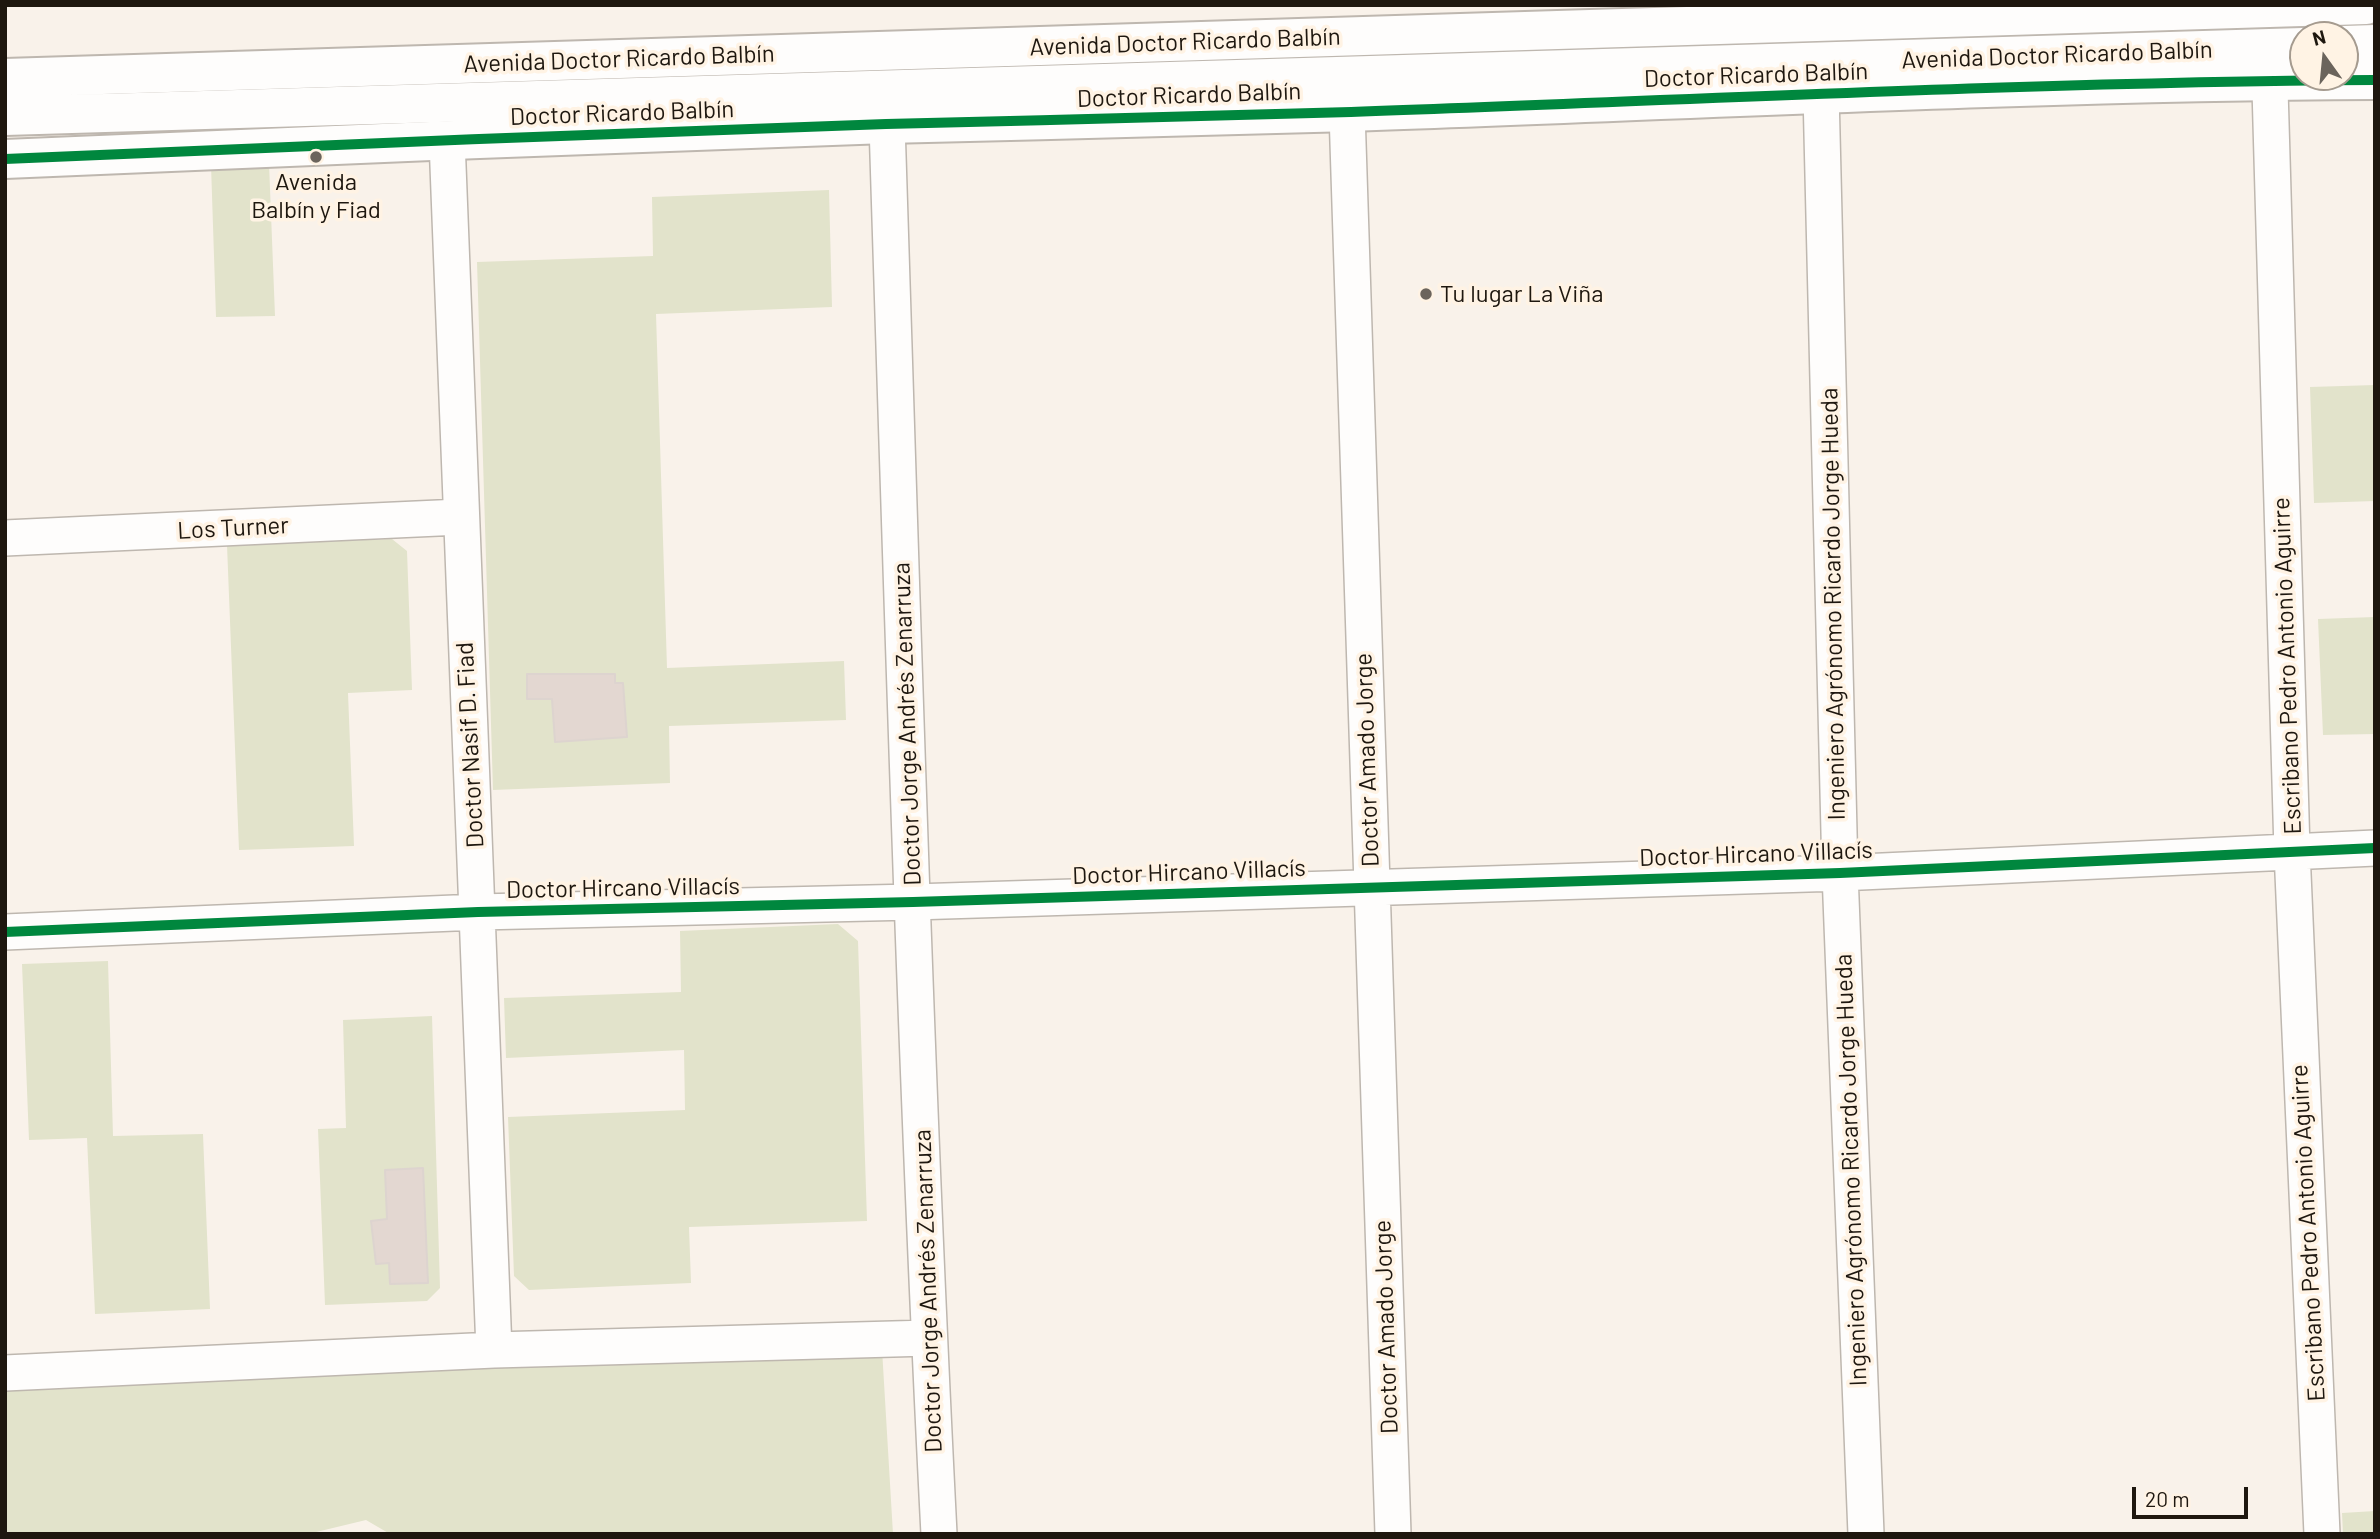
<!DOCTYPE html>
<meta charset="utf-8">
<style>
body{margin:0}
#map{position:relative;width:2380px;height:1539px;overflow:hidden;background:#f9f2ea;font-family:Barlow,sans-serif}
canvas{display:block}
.frame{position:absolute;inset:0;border:7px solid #1e170f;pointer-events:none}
.north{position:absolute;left:2289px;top:21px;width:70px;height:70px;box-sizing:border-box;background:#fff3e4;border:2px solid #a59b8f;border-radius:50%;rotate:345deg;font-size:19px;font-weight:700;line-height:28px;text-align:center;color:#1e170f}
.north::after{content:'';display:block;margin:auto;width:24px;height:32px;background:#6b645c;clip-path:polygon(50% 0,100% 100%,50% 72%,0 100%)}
.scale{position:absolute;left:2132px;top:1487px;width:116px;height:32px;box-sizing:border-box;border:4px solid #1e170f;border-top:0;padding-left:9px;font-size:21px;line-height:24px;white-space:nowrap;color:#1e170f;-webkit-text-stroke:5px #fff3e4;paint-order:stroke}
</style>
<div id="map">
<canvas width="2380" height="1539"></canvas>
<div class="frame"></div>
<div class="north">N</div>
<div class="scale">20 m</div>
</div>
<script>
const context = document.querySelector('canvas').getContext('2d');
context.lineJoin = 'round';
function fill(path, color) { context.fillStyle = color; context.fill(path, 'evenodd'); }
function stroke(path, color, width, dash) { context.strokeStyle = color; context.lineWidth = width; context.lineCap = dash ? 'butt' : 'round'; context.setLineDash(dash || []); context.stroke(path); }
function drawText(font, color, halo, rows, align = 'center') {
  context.font = font + ' Barlow,sans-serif'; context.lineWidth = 7; context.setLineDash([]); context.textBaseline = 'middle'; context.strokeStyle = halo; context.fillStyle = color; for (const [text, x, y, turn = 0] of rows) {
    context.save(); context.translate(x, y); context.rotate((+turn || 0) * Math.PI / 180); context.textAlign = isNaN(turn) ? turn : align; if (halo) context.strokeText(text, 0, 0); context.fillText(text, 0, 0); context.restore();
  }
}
const green = new Path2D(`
 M269,163L275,316L216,317L211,165Z
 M829,190L832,307L656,314L667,668L844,661L846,720L669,726L670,783L493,790L477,262L653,256L652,197Z
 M2375,385V501L2314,503L2310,387Z
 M392,539L407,551L412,690L348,693L354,846L239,850L227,545Z
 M2375,617V734L2323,735L2318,619Z
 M838,924L858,941L867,1221L689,1227L691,1283L529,1290L514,1276L508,1117L685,1110L684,1050L506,1058L504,998L681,992L680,931Z
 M108,961L113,1136L203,1134L210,1309L95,1314L87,1138L29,1140L22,964Z
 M432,1016L440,1288L427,1301L325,1305L318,1129L346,1128L343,1020Z
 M882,1349L893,1534H390L366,1520L308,1534H5V1379Z
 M2375,1511V1534H2343L2342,1513Z`);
const building = new Path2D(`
 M527,674H615V683H623L627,737L555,742L552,699H527Z
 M423,1168L428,1283L390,1284L389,1263L376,1264L371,1221L387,1219L385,1170Z`);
const minor = new Path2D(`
 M2269,54L2292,851L2322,1534
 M1821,93L1840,873L1866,1534
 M1347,112L1393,1534
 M887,124C902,594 915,1064 939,1534
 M447,140L494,1350
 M5,538L460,517
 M5,932L478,912L913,902L1840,873L2375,848
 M5,1373L494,1350L929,1338`);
const tertiary = new Path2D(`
 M5,159C299,146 592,134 886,124C1041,120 1196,117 1351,112C1692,100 2033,82 2375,80`);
const secondary = new Path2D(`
 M2345,45L2375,44
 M5,78L2366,5
 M5,116L2303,47`);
const cycleway = new Path2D(`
 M5,159C299,146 592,134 886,124C1041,120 1196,117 1351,112C1692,100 2033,82 2375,80
 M5,932L478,912L913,902L1840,873L2375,848`);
const markers = [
 [316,157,7,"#6b645c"],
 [1426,294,7,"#6b645c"]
];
const streetNames = [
 ["Avenida Doctor Ricardo Balbín",1185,42,-2],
 ["Avenida Doctor Ricardo Balbín",2057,55,-2],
 ["Avenida Doctor Ricardo Balbín",619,59,-2],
 ["Doctor Ricardo Balbín",1756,75,-2],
 ["Doctor Ricardo Balbín",1189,95,-2],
 ["Doctor Ricardo Balbín",622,113,-2],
 ["Los Turner",233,528,-3],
 ["Ingeniero Agrónomo Ricardo Jorge Hueda",1833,604,-91],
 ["Escribano Pedro Antonio Aguirre",2287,666,-92],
 ["Doctor Jorge Andrés Zenarruza",907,724,-92],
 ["Doctor Nasif D. Fiad",470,745,-93],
 ["Doctor Amado Jorge",1367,760,-92],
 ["Doctor Hircano Villacís",1756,854,-2],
 ["Doctor Hircano Villacís",1189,872,-2],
 ["Doctor Hircano Villacís",623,888,-1],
 ["Ingeniero Agrónomo Ricardo Jorge Hueda",1851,1170,-92],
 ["Escribano Pedro Antonio Aguirre",2308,1233,-93],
 ["Doctor Jorge Andrés Zenarruza",928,1291,-92],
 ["Doctor Amado Jorge",1386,1327,-92]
];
const poiNames = [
 ["Avenida",316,182],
 ["Balbín y Fiad",316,210],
 ["Tu lugar La Viña",1440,294,"left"]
];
fill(green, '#e2e3cb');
fill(building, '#e3d7d1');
stroke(building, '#ddd4cf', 2);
stroke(minor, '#beb7af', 38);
stroke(tertiary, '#beb7af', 42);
stroke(secondary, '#beb7af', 42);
stroke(minor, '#fefdfc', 35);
stroke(tertiary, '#fefdfc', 38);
stroke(secondary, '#fefdfc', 38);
stroke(cycleway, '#00873e', 10);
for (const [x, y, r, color] of markers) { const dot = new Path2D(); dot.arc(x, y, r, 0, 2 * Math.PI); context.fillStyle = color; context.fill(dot); stroke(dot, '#fff3e4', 2.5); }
drawText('24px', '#1e170f', '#fff3e4', streetNames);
drawText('24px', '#1e170f', '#fff3e4', poiNames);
</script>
